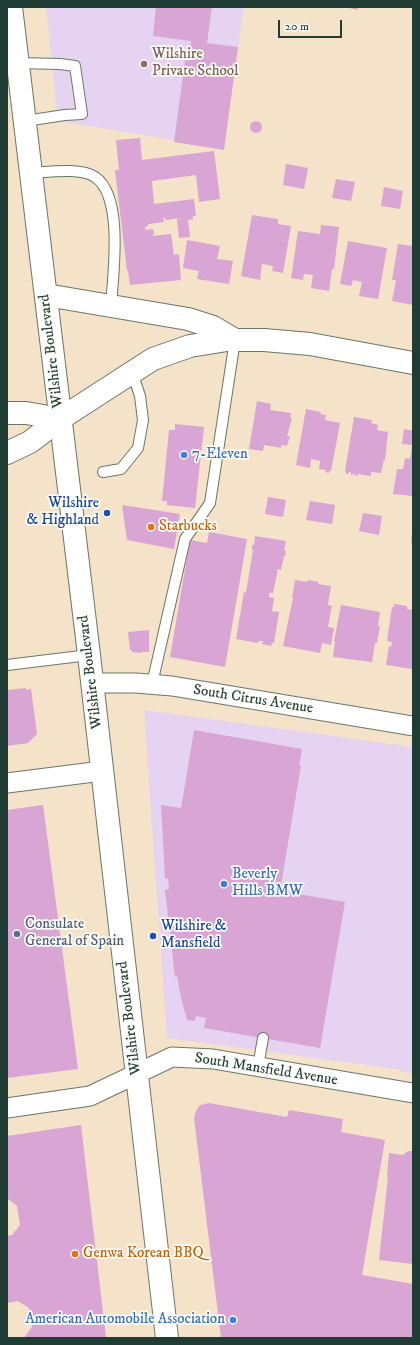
<!DOCTYPE html>
<style>
body{margin:0}
#map{position:relative;width:420px;height:1345px;overflow:hidden;background:#f4e2c9;font-family:"IM FELL DW Pica",serif}
canvas{display:block}
.frame{position:absolute;inset:0;border:8px solid #1f3d34;pointer-events:none}
.scale{position:absolute;left:278px;top:20px;width:64px;height:18px;box-sizing:border-box;border:2px solid #1f3d34;border-top:0;padding-left:5px;font-size:12px;line-height:14px;white-space:nowrap;color:#1f3d34;-webkit-text-stroke:3px #fdfcf7;paint-order:stroke}
</style>
<div id="map">
<canvas width="420" height="1345"></canvas>
<div class="frame"></div>
<div class="scale">20 m</div>
</div>
<script>
const context = document.querySelector('canvas').getContext('2d');
context.lineJoin = 'round';
function fill(path, color) { context.fillStyle = color; context.fill(path, 'evenodd'); }
function stroke(path, color, width, dash) { context.strokeStyle = color; context.lineWidth = width; context.lineCap = dash ? 'butt' : 'round'; context.setLineDash(dash || []); context.stroke(path); }
function drawText(font, color, halo, rows, align = 'center') {
  context.font = font + ' "IM FELL DW Pica",serif'; context.lineWidth = 3.5; context.setLineDash([]); context.textBaseline = 'middle'; context.strokeStyle = halo; context.fillStyle = color; for (const [text, x, y, turn = 0] of rows) {
    context.save(); context.translate(x, y); context.rotate((+turn || 0) * Math.PI / 180); context.textAlign = isNaN(turn) ? turn : align; if (halo) context.strokeText(text, 0, 0); context.fillText(text, 0, 0); context.restore();
  }
}
const built = new Path2D(`
 M46,7H244L223,148L58,121Z
 M144,710L413,747V1075L397,1069L167,1038Z`);
const building = new Path2D(`
 M156,7H212L207,43L238,47L224,150L174,142L185,60L189,61L191,41L153,36Z
 M344,7H358V10Z
 M250 127a6 6 0 1 1 12 0a6 6 0 1 1-12 0Z
 M140,138L142,160L214,151L220,199L199,202L196,175L152,181L154,204L194,199L196,216H193V219L188,220L190,237L179,238L177,219L180,218L166,220L165,218H163L164,222L148,224V226L145,227V230L153,229L154,234L152,236L171,234L174,255L179,254L181,280L130,285L128,270L127,271L115,170H119L116,140Z
 M286,164L308,168L304,189L283,185Z
 M336,179L355,182L351,201L332,198Z
 M384,187L403,191L400,209L381,206Z
 M252,215L278,219V224L291,226L283,273L272,271L273,266L262,264L260,280L241,276Z
 M321,225L339,227L334,269H332L329,291L311,288L313,275L304,274L303,280L291,278L298,231L320,234Z
 M187,240L220,246L217,259L233,261L229,284L197,279L199,271L183,268Z
 M348,241L387,248L378,299L359,296L362,282L353,280L351,286L340,284Z
 M398,244L413,246V305L392,301L396,280H392Z
 M257,401L271,404L270,410L291,413L290,418H292L287,436H290L287,446L281,445V448L264,445L263,451L249,449Z
 M306,409L321,412L320,414L326,415L325,420L340,423L331,471L330,470L329,473L325,472L326,470L319,469L320,461L311,459L310,468L296,465Z
 M354,417L372,420L371,423L378,425L377,430L388,432L385,460H384L381,473L371,472V476L358,474V476L354,475L355,474L353,473V475H351V472H349L348,474H346V472L345,471Z
 M175,424L204,427L195,508L167,505V501H162L169,430H175Z
 M404,429L413,431V496L393,494L397,469H403L405,458L410,459L412,445L402,444Z
 M268,497L286,500L283,517L265,514Z
 M310,501L335,505L332,524L306,520Z
 M122,505L180,514L174,549L127,540Z
 M363,513L382,516L379,535L359,531Z
 M209,532L247,539L225,667L170,657L190,540L207,543Z
 M412,533H413V543H411Z
 M255,536L286,541L284,550L286,551L285,557L284,556L281,570L278,569L273,593H269V597L274,598L272,611L279,612L274,643H272L271,646L262,644L263,641H259L258,643L236,639L244,592L246,593L253,550H252V545H254Z
 M295,580L307,582L308,580L319,582L318,584L331,586L328,605L332,606L328,627L334,628L331,645L322,643L320,653L283,646L293,598H292Z
 M394,604L407,606V609L413,610V666L412,669L386,665L389,646L391,647L392,642L387,641L392,607H394Z
 M341,605L380,612L378,626H380L377,643H375L372,662L333,657L335,641H334Z
 M149,630V652H141V653L132,652V650H130L128,632Z
 M26,688V690L31,689L37,734L28,743L7,746V690Z
 M194,730L302,749L299,765H301L280,891L345,902L320,1048L204,1028L206,1018L196,1016L195,1021L187,1020L181,998L177,976L175,977L165,890L169,889L168,878L165,879L161,805L181,808Z
 M43,805L78,1069L7,1078V810Z
 M209,1103L287,1117L289,1110L343,1119L341,1132L385,1140L362,1275L413,1284V1338H221L194,1118L196,1111L200,1105Z
 M81,1125L106,1338H24L32,1327L29,1308L18,1301L7,1303V1236L12,1235L20,1225L17,1206L7,1198V1136Z
 M408,1151H413V1264L379,1260L388,1177H387L389,1153L403,1155Z`);
const lane = new Path2D(`
 M18,63L60,64L75,66L82,114L65,115L25,121
 M31,173C48,172 81,167 95,177C124,196 113,275 111,306
 M103,472L121,469L138,448L143,420L140,396L132,372
 M7,665L89,655
 M152,684L185,539L210,503L235,340
 M258,1067L263,1038`);
const street = new Path2D(`
 M92,683H136L172,686L413,726
 M7,783L102,771
 M7,1108L90,1096L172,1057L213,1059L413,1093`);
const secondary = new Path2D(`
 M7,413H26L60,419
 M7,453L30,442L60,419L153,359L190,346L227,340H264L310,344L413,363`);
const primary = new Path2D(`
 M11,7L89,655L167,1338
 M46,295L188,319L213,327L235,340`);
const markers = [
 [144,64,4,"#8d6e63"],
 [184,455,4,"#3f7fe0"],
 [107,513,4,"#1a4fb4"],
 [151,527,4,"#e8710a"],
 [224,884,4,"#3f7fe0"],
 [17,934,4,"#5c6f8a"],
 [153,936,4,"#1a4fb4"],
 [75,1254,4,"#e8710a"],
 [233,1320,4,"#3f7fe0"]
];
const educationNames = [
 ["Wilshire",152,55],
 ["Private School",152,72]
];
const streetNames = [
 ["Wilshire Boulevard",52,351,-97],
 ["Wilshire Boulevard",91,672,-97],
 ["South Citrus Avenue",253,700,9],
 ["Wilshire Boulevard",130,1018,-97],
 ["South Mansfield Avenue",266,1070,9]
];
const shopNames = [
 ["7-Eleven",192,455],
 ["Beverly",232,875],
 ["Hills BMW",232,892],
 ["American Automobile Association",225,1320,"right"]
];
const transitNames = [
 ["Wilshire",99,504],
 ["& Highland",99,521],
 ["Wilshire &",161,927,"left"],
 ["Mansfield",161,944,"left"]
];
const foodNames = [
 ["Starbucks",159,527],
 ["Genwa Korean BBQ",83,1254]
];
const serviceNames = [
 ["Consulate",25,925],
 ["General of Spain",25,942]
];
fill(built, '#e5d3f1');
fill(building, '#d9a5d4');
stroke(lane, '#6a7768', 12);
stroke(street, '#6a7768', 21);
stroke(secondary, '#6a7768', 24);
stroke(primary, '#6a7768', 24);
stroke(lane, '#fff', 10);
stroke(street, '#fff', 19);
stroke(secondary, '#fff', 22);
stroke(primary, '#fff', 22);
for (const [x, y, r, color] of markers) { const dot = new Path2D(); dot.arc(x, y, r, 0, 2 * Math.PI); context.fillStyle = color; context.fill(dot); stroke(dot, '#fdfcf7', 1.5); }
drawText('15px', '#785e54', '#fdfcf7', educationNames, 'left');
drawText('15px', '#1f3d34', '#fdfcf7', streetNames);
drawText('15px', '#366cbe', '#fdfcf7', shopNames, 'left');
drawText('15px', '#164399', '#fdfcf7', transitNames, 'right');
drawText('15px', '#c56008', '#fdfcf7', foodNames, 'left');
drawText('15px', '#4e5e75', '#fdfcf7', serviceNames, 'left');
</script>
